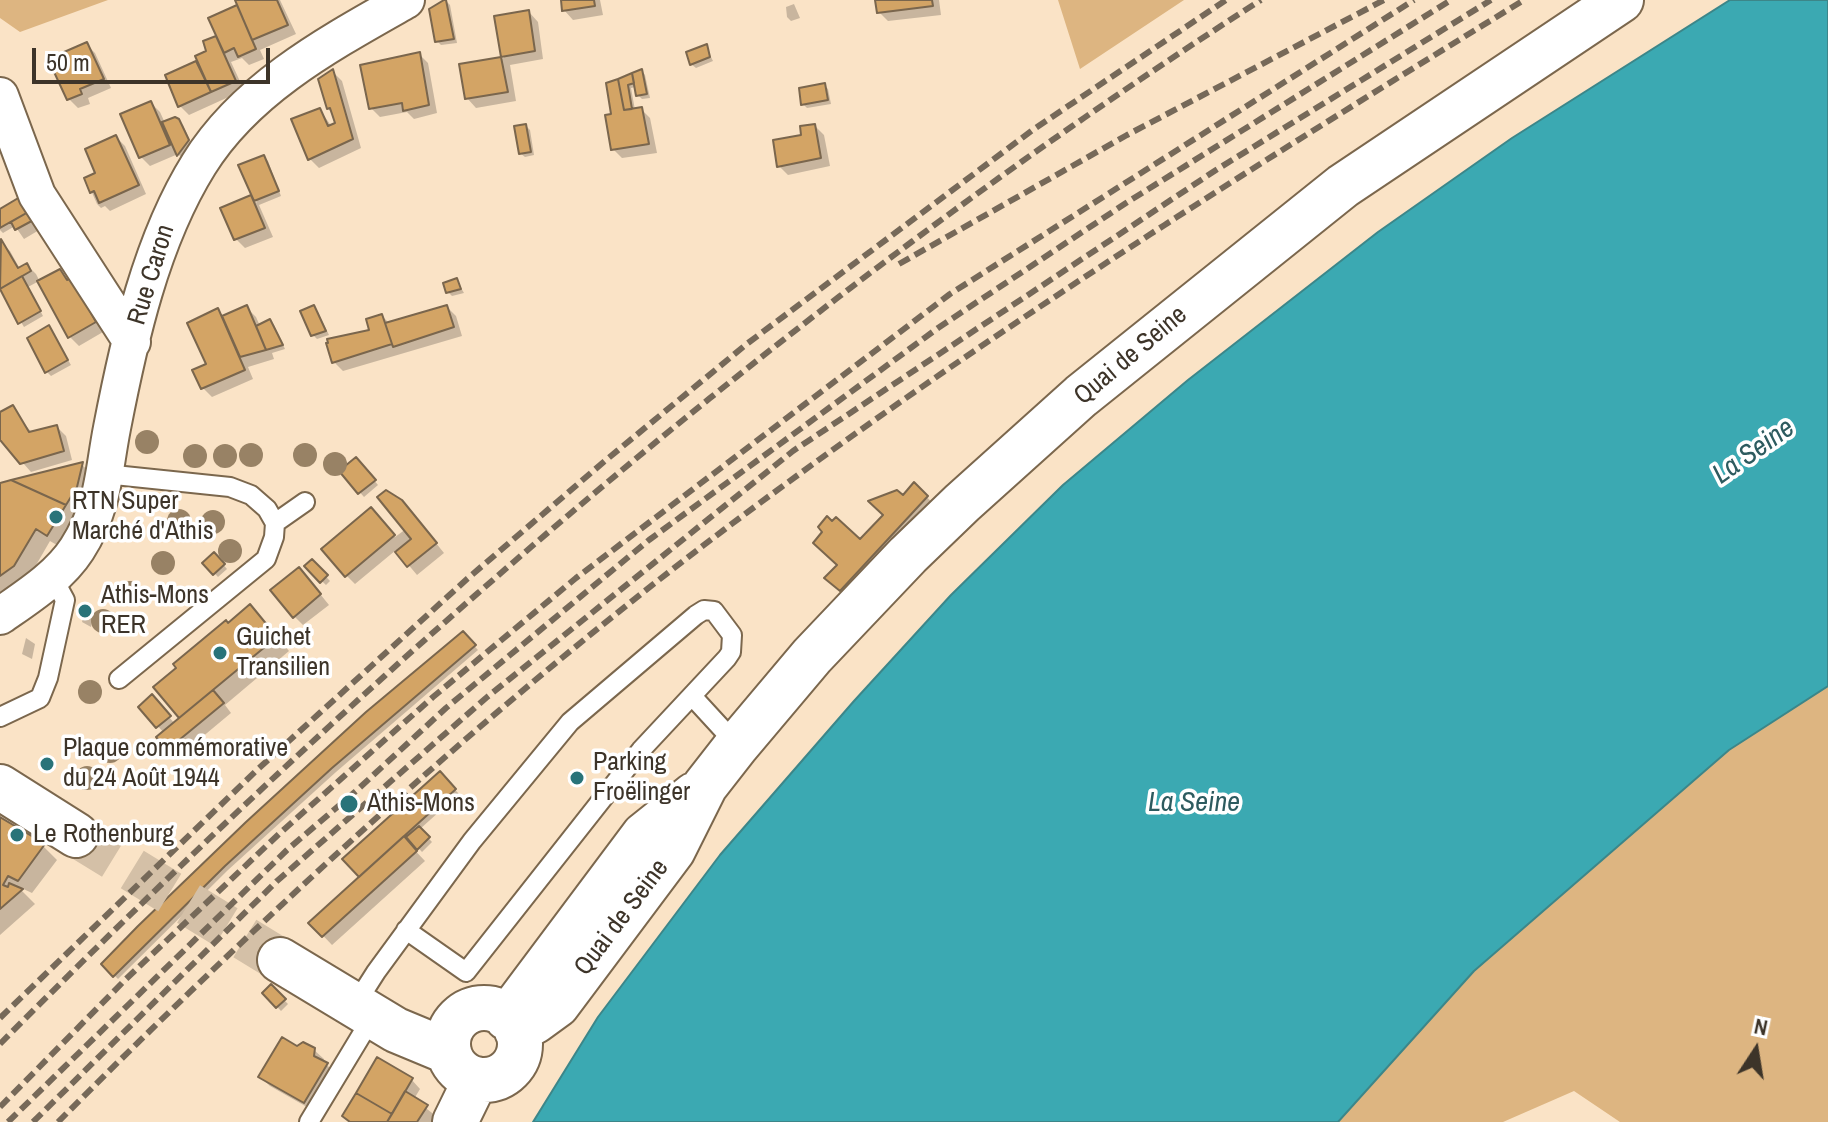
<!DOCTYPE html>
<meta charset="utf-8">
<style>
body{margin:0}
#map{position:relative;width:1828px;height:1122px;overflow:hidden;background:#fae3c6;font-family:"Archivo Narrow",sans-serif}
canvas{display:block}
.north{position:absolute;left:1716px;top:1010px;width:80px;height:80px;-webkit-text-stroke:6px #fff;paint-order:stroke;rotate:12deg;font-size:22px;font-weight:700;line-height:32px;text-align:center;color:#3d3429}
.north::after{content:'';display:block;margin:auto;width:28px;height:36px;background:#3d3429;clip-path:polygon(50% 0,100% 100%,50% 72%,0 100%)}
.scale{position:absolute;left:32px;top:48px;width:238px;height:36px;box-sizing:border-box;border:4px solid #3d3429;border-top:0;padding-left:10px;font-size:24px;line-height:28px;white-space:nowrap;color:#3d3429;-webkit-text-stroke:6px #fff;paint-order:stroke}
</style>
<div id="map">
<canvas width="1828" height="1122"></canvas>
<div class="north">N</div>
<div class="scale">50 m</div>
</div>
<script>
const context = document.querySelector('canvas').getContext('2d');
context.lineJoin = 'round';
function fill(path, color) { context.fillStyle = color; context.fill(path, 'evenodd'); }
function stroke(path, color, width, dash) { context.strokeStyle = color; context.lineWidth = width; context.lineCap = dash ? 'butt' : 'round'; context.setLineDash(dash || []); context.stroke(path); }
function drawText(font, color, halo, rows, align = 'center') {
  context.font = font + ' "Archivo Narrow",sans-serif'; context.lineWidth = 7; context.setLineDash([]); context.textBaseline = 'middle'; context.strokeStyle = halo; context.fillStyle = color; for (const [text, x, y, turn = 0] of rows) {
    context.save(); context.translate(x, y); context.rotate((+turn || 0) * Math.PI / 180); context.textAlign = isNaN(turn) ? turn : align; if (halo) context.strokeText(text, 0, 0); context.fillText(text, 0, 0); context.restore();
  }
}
const green = new Path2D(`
 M0,0H108L20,32L0,18Z
 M1058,0H1184L1080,69Z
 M1828,686V1122H1620L1574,1091L1503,1122H1338L1474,971L1729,750Z`);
const water = new Path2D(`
 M1730,0H1828V686L1729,750L1474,971L1338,1122H533L598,1017L720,855L854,701L951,595L1063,485L1188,380L1378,232L1512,138Z`);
const shadow = new Path2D(`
 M237,0H280L296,34L260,50L264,59L249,65L242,58L231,62L244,90L189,115L180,106L167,76L199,62L209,52L206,42L219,37L211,19L240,6Z
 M563,0H600L603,15L573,20L564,10Z
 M877,0H939L941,15L888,21L879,12Z
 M446,1L450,5L457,43L441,45L437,41Z
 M794,4L800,18L791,21L787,17L786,7Z
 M529,12L538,22L543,59L510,65L516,101L476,108L467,98L461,66L504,58L496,18Z
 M86,44L95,53L111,88L88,98L90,104L78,108L69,99L51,60Z
 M706,47L713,61L696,68L691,64Z
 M419,54L428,63L437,113L414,119L407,112L380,117L371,108Z
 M642,71L645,75L650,98L642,99L638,95L636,87L631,88L635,110L641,109L650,118L657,153L622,158L613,149L614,115L609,84Z
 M333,72L342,81L361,148L319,168L310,159L294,120L320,110L332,127L338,124L328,108Z
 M824,85L828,89L831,104L807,108L803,104Z
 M151,103L160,112L165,123L178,121L183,125L192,145L182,158L178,154L150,166L141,157Z
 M526,126L530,130L534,155L525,157L520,153Z
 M815,126L824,135L830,166L788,175L779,166Z
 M116,137L125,146L146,194L110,211L105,206L101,208L97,204L86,179L98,174Z
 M264,157L268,161L281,196L259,205L273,237L245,248L236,239L250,197L257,203L241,166Z
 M30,194L46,226L24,239L15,226L3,233L0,230V211Z
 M0,242L10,251L20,269L27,265L36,274L40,282L60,271L80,289L103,332L79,346L70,337L39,281L28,287L43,316L24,327L0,287Z
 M457,281L464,293L452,296L448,292Z
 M447,307L456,316L462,336L343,371L334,362L372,331L382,316L390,324Z
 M247,308L256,317L260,326L270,321L274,325L285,349L272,353L274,359L248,367L253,379L212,397L203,388L195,371L209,365L218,311L224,317Z
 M314,308L318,312L329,335L317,339L313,335Z
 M49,328L71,365L51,376L47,372Z
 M12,408L32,433L57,427L66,436L72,460L31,472L0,437V415Z
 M356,459L378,485L364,497L341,471Z
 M82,465L91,473L85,497L74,516L78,521L62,548L50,541L28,579L9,593L0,592V485Z
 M914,485L936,506L850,599L836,587L860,542Z
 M411,512L444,553L417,575L396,550L355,584L346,575L380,519L395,537L406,529Z
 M214,554L227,569L218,577L205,563Z
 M312,562L330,581L326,585L307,567Z
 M308,579L329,605L303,625L294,616Z
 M85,608L94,613L91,627L82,622Z
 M264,621L289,651L225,705L231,713L177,758L168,749L164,733L141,707L152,697L175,724L181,718L156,687Z
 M463,634L478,650L336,772L228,870L118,979L114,975L104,964Z
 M26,638L35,644L32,659L22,654Z
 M440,774L459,794L420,829L432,842L422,852L409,838L406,841L425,861L332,945L311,923L362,877Z
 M0,820L43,846L57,860L32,893L17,886L35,904L0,935Z
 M271,987L288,1004L281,1011L264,993Z
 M297,1048L314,1050L324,1059L323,1062L336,1073L314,1111L270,1086L260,1077Z
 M411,1079L420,1089L414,1099L436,1116L432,1122H350Z`);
const building = new Path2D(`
 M235,0H277L288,25L252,40Z
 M444,0H446L454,39L435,42L429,9Z
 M561,0H594L595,6L562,11Z
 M875,0H932L933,6L877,13Z
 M237,5L256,49L238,57L234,48L224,53L208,18Z
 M529,10L535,51L501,57L494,16Z
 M216,36L236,81L211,92L195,56L206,51L203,41Z
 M87,42L104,79L80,89L82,94L67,100L48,59Z
 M707,44L710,57L690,65L686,52Z
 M420,52L429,105L403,111L402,103L369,109L360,65Z
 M501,57L508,92L465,99L459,64Z
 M196,61L211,92L178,107L165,75Z
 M333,69L353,139L308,160L291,119L320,108L328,126L335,123L330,108L327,109L318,79Z
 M642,69L647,94L636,96L632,73Z
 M632,73L634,83L628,85L632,109L624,110L618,79Z
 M618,79L624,110L642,107L649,144L611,150L605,115L611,114L606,83Z
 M825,83L828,100L801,105L799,88Z
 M151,101L170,145L139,158L120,114Z
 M175,117L179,119L189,140L177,156L162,122Z
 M526,124L531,152L519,154L514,126Z
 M815,124L821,158L777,167L773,140L801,135L800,126Z
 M116,135L139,185L99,203L94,191L90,193L84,178L95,173L85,149Z
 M264,155L279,191L254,201L238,165Z
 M30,191L37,207L0,228V209Z
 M251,195L265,228L234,240L220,208Z
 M37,207L41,216L15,230L11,222Z
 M1,239L18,268L27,263L31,271L0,289Z
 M60,269L67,280L72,278L96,322L68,338L37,281Z
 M22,276L41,311L18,324L0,289Z
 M457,278L461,289L446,293L443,283Z
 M247,305L266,350L240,357L222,316Z
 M314,305L326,331L311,336L300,311Z
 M447,305L454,327L393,347L385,323Z
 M218,308L245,370L201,389L192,370L206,364L187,323Z
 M382,314L392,344L332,363L326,343H328L327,339L369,330L366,319Z
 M270,319L283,345L266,350L256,326Z
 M49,325L68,360L45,373L27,338Z
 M13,405L29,432L57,425L64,451L20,464L0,440V412Z
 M356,457L376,480L358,494L339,471Z
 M83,462L77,487L66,505L11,480Z
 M11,480L66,505L47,536L36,529L14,566L0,576V483Z
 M914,482L928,496L840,591L824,578L837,565L813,543L822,532L818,527L827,516L832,521L836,517L860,539L883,515L868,501L897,490L903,495Z
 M386,490L402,500L437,543L407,567L395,552L411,539L377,497Z
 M371,507L395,535L345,577L321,549Z
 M214,552L225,564L213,575L202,563Z
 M312,559L328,575L320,583L304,566Z
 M299,567L321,594L293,618L270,590Z
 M250,604L277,637L179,718L153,687L176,668L173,664L226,620L228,623Z
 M463,631L476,645L332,768L225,866L113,977L101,964L138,926L246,822L366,712Z
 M213,690L224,703L167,750L156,737Z
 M152,694L171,716L156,728L138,707Z
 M440,771L456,789L359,877L342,859Z
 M0,817L45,844L18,881L8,876L3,885L8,887L9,883L23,889L0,909Z
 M419,826L430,837L417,850L406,837Z
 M404,836L417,851L322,937L308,923Z
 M271,984L286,999L276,1008L262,993Z
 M282,1037L297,1046L303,1042L315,1048L314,1056L328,1063L304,1103L258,1077Z
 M377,1057L413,1078L392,1114L356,1093Z
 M405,1091L428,1105L417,1122H387Z
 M356,1093L392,1114L387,1122H350L342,1116Z`);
const secondaryTunnel = new Path2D(`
 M76,835L280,960`);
const lane = new Path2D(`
 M105,474L230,487L251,495L267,509L275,523L274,537L266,559L119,679
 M275,523L305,502
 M692,696L737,745
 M0,717L40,698L48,678L65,600L52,576
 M355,1005L376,972L472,841L570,722L696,615L704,610L714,611L732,635L731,652L727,658L641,750L466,972L406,930
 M309,1122L373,1016`);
const street = new Path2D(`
 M0,96L37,195L132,342
 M0,616C27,597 59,577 77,549C104,507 103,474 112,428C129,340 151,241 199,164C246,88 330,43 406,0`);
const secondary = new Path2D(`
 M0,787L76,835
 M280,960L396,1030L449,1052
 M448 1044a36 36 0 1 1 72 0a36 36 0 1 1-72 0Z
 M507,1018L644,835L694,795
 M517,1031L535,1021L557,1005L673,850L705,786L737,745L812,656L908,555L962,503L1081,396L1343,186L1621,0
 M455,1122L476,1079`);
const rail = new Path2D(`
 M899,264L1127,135L1384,0
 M0,1018L257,770L467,579L606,460L748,343L1034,129L1226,0
 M0,1044C384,656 800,295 1261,0
 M0,1107L125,980L279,834L433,697L576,578L950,294L1414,0
 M8,1122L287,850L356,791L446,708L649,540L938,328L1126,203L1451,0
 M33,1122L277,881L486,698L793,451L1216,170L1491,0
 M58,1122C268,911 488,708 725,529C980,337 1252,167 1524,0`);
const trees = [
 [147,442],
 [251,455],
 [305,455],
 [195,456],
 [225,456],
 [335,464],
 [179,521],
 [213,522],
 [230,551],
 [163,563],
 [130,593],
 [103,621],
 [90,692],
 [110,751],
 [87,778]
];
const markers = [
 [56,517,8,"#297379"],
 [85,611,8,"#297379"],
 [220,653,8,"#297379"],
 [47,764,8,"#297379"],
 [577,778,8,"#297379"],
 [349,804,10,"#297379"],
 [17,835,8,"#297379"]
];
const streetNames = [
 ["Rue Caron",152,275,-73],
 ["Quai de Seine",1131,356,-40],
 ["Quai de Seine",622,918,-53]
];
const poiNames = [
 ["RTN Super",72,502],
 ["Marché d'Athis",72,532],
 ["Athis-Mons",101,596],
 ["RER",101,626],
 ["Guichet",236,638],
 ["Transilien",236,668],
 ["Plaque commémorative",63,749],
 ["du 24 Août 1944",63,779],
 ["Parking",593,763],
 ["Froëlinger",593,793],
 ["Athis-Mons",367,804],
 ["Le Rothenburg",33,835]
];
const waterNames = [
 ["La Seine",1754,452,-35],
 ["La Seine",1194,803]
];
fill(green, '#ddb581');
fill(water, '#3ba9b2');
stroke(water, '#3c8689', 2);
fill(shadow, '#0003');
fill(building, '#d3a465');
stroke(building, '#7a664d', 2);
stroke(secondaryTunnel, '#d4c0a7', 44, [44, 22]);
stroke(lane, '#7b674d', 22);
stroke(street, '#7b674d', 40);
stroke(secondary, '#7b674d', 48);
stroke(lane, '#fff', 18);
stroke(street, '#fff', 36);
stroke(secondary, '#fff', 44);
stroke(rail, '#766959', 6, [12, 6]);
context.fillStyle = '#988265';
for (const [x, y] of trees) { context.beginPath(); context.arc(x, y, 12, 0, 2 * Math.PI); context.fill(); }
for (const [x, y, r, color] of markers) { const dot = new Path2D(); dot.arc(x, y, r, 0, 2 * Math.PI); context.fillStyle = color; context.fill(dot); stroke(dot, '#fff', 3); }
drawText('26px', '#3d3429', '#fff', streetNames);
drawText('26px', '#3d3429', '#fff', poiNames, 'left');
drawText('italic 28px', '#2d5b5f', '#fff', waterNames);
</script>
